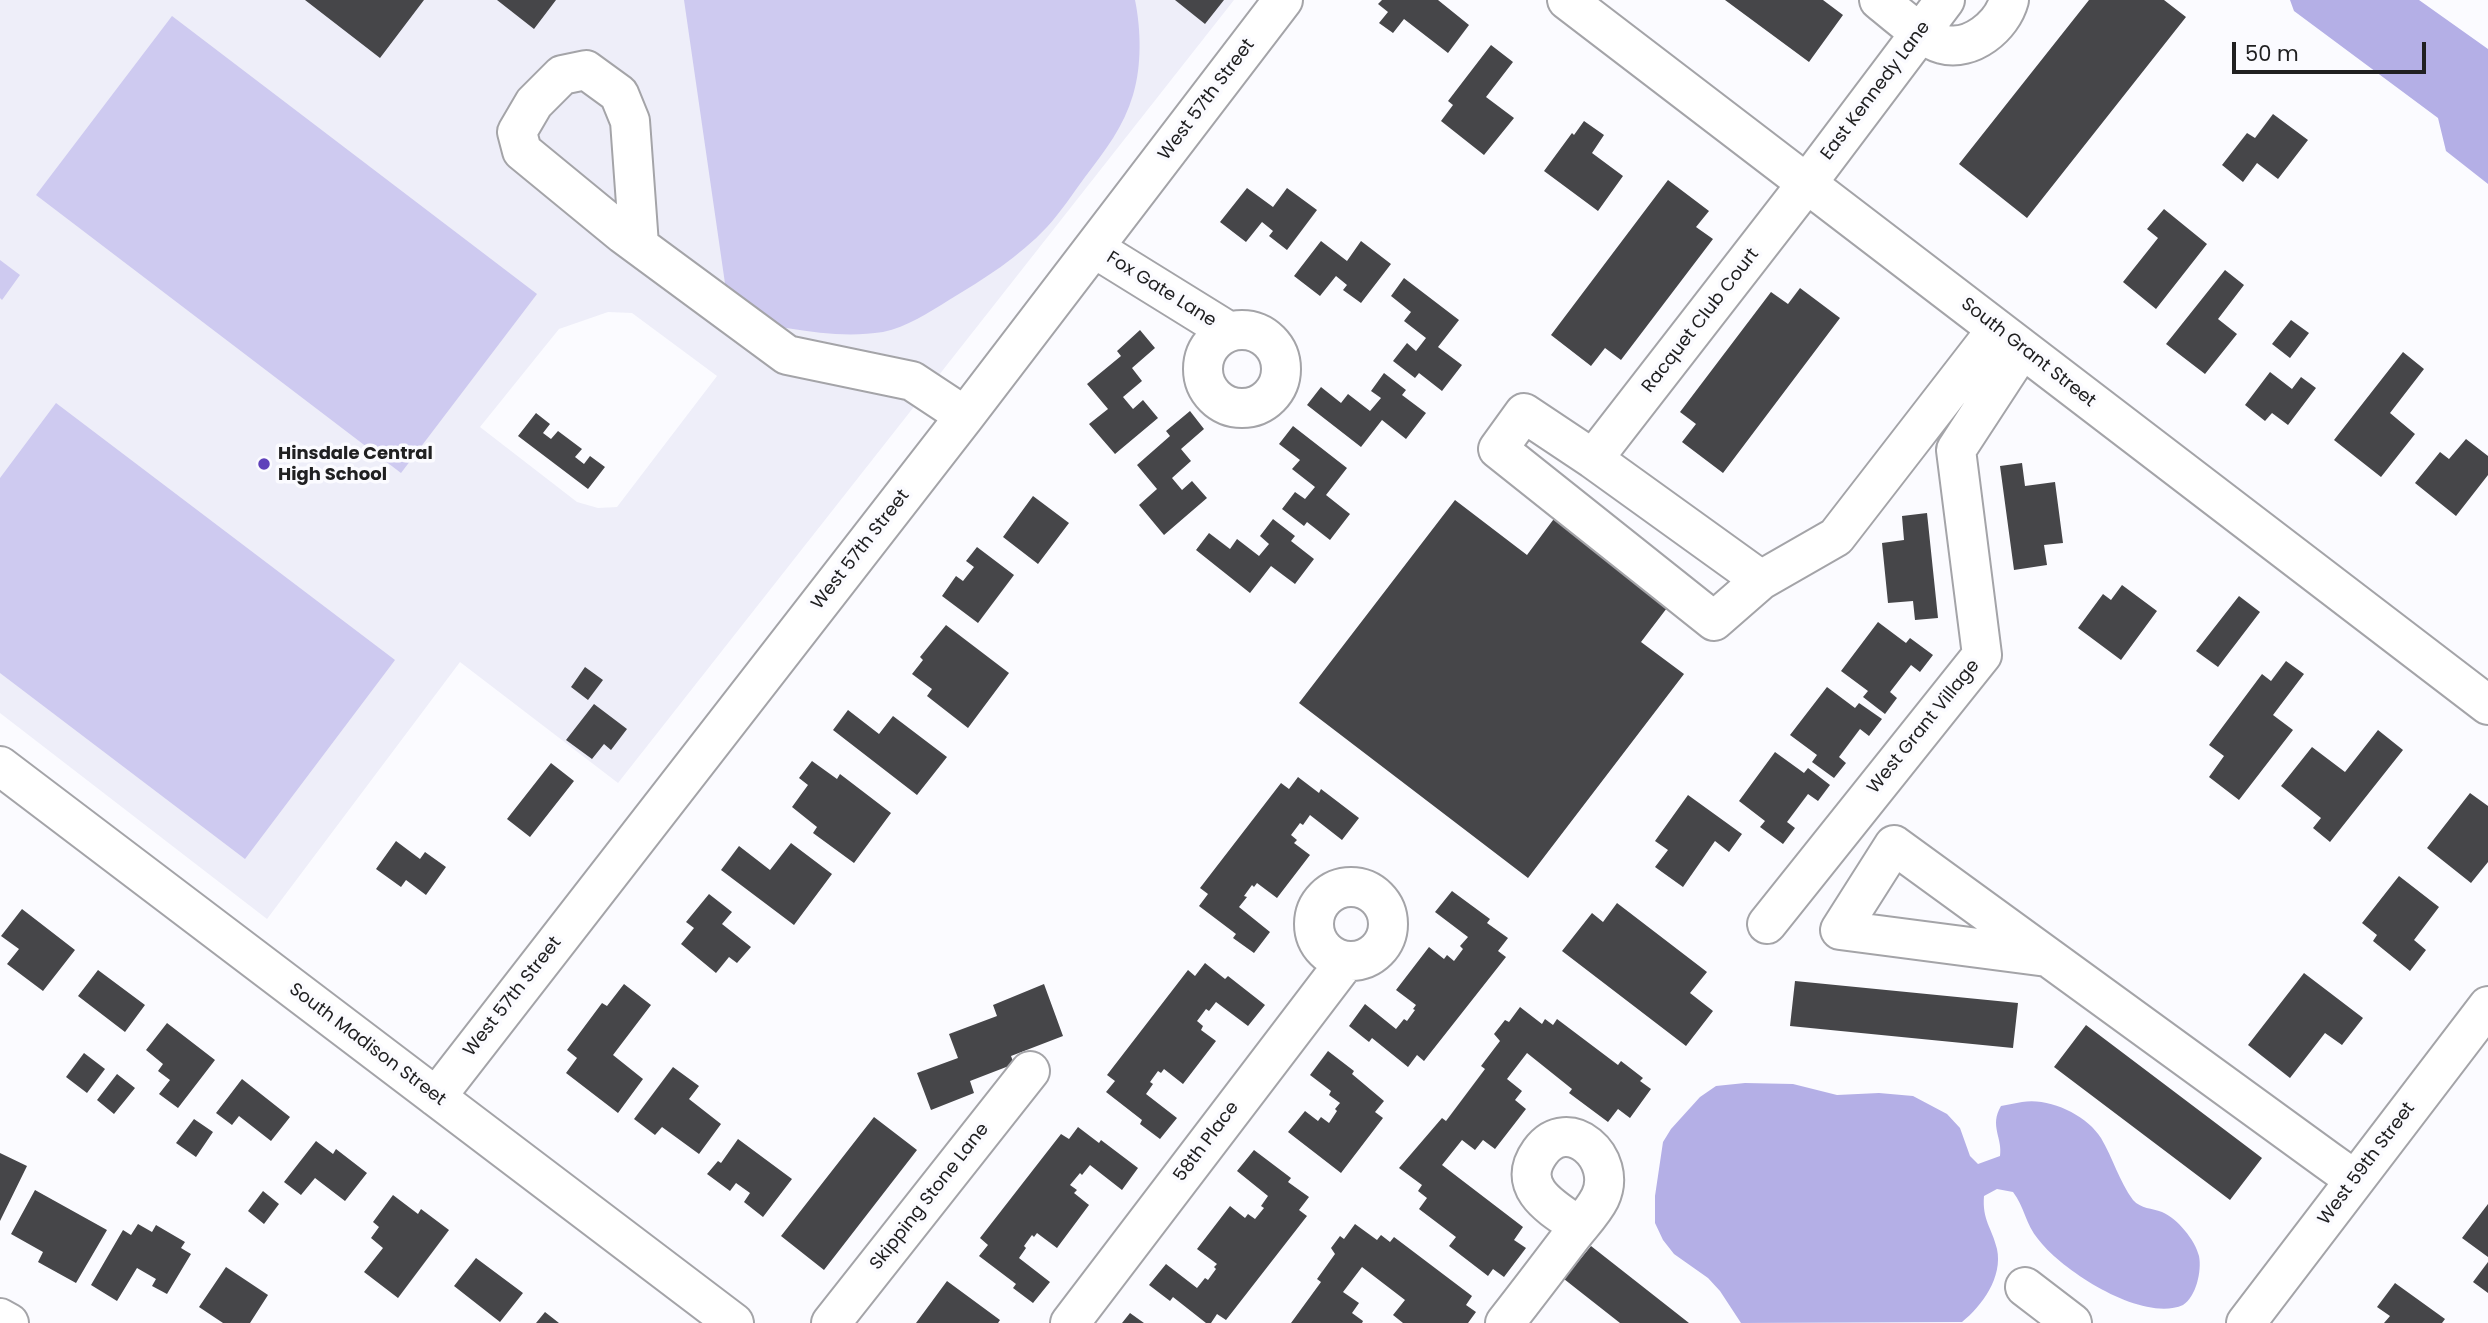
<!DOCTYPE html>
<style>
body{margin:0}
#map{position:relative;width:2488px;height:1323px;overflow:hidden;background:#fbfbff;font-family:Poppins,sans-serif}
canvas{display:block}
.scale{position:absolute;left:2232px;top:42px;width:194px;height:32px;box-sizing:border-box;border:4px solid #202021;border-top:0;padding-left:9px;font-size:21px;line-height:24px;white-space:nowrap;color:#202021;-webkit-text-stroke:5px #fbfbff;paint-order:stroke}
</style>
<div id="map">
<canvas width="2488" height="1323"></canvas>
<div class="scale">50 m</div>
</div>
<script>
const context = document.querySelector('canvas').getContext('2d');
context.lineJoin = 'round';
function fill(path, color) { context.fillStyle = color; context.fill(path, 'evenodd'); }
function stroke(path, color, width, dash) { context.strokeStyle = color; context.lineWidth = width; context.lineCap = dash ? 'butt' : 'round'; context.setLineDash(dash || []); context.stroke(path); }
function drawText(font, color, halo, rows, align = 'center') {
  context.font = font + ' Poppins,sans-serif'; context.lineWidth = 7; context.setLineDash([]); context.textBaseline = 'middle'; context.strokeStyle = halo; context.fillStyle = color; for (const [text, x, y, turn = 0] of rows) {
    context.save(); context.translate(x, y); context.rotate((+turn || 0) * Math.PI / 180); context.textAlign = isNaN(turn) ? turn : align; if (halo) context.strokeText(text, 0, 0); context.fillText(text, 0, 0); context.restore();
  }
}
const built = new Path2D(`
 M0,0H1234L618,783L460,662L267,919L0,713ZM608,312L632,313L717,376L617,507L598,508L577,502L480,427L559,329Z`);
const green = new Path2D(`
 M684,0H1135C1141,29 1142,66 1133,95C1124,126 1105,151 1085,177C1073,193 1061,212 1047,227C1019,257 984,279 949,300C928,313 907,327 883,332C832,340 779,326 730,318Z
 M172,16L537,294L401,473L36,195Z
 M0,260L20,275L2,300L0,298Z
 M56,403L395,660L245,859L0,673V478Z`);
const water = new Path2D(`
 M2290,0H2419L2488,49V184L2446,151L2438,118L2294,11Z
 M1745,1083L1793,1084L1837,1095L1879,1093L1913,1096L1947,1114L1960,1128L1970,1156L1978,1164L2000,1156C2003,1138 1989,1126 2001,1106C2008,1105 2015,1103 2022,1102C2049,1097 2087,1115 2101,1138C2113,1158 2119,1181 2133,1200C2141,1209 2152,1208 2162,1212C2178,1219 2195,1240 2199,1256C2202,1271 2196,1297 2183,1305C2143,1323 2062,1271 2038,1239C2026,1225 2024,1206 2013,1192L1997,1189L1984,1196C1982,1220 1992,1228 1997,1249C2003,1277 1982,1306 1962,1322L1741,1323L1720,1291L1708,1278L1674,1254L1663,1240L1655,1223V1196L1663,1142L1671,1129L1700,1097L1716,1086Z`);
const building = new Path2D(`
 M305,0H424L380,58Z
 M497,0H556L534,29Z
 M1175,0H1224L1205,24Z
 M1382,0H1438L1469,25L1448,53L1404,19L1393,33L1379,23L1388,12L1378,4Z
 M1725,0H1823L1843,15L1809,62Z
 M2089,0H2164L2186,17L2027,218L1959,164Z
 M1491,45L1513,62L1486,97L1514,118L1484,155L1441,121L1453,105L1448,101Z
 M2273,114L2308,140L2278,179L2257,163L2243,182L2222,165L2247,133L2255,138Z
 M1584,121L1604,135L1592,153L1623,176L1598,211L1544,171L1572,133L1574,135Z
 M1668,180L1709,211L1696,227L1713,239L1621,360L1605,348L1591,366L1551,335Z
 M1247,188L1273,207L1287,188L1317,210L1287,250L1269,236L1273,231L1262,222L1246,242L1220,222Z
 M2164,209L2207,244L2156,309L2123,282L2158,238L2147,229Z
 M1321,241L1347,261L1361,241L1391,264L1361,303L1343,290L1347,285L1336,276L1320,296L1294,276Z
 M2225,270L2244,285L2218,319L2237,334L2205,374L2166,344Z
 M1404,278L1459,320L1438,347L1462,365L1442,391L1419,373L1415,378L1393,361L1407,343L1416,351L1426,338L1404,321L1411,312L1391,296Z
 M1800,288L1840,318L1723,473L1682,442L1696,424L1680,412L1771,292L1788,304Z
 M2291,320L2309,333L2290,358L2272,344Z
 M1140,330L1155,348L1132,368L1142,381L1123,397L1133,409L1143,400L1158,418L1115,454L1089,424L1108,409L1087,384L1121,356L1117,351Z
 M2403,352L2424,369L2390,413L2415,434L2381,477L2334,440Z
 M2270,372L2292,389L2301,377L2316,388L2288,425L2272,413L2265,421L2245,405Z
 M1384,373L1406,390L1402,395L1426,413L1406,439L1382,420L1361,447L1307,405L1321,387L1341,403L1348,394L1370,411L1381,398L1371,391Z
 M1190,411L1204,429L1181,449L1191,461L1172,478L1182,490L1192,481L1207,498L1164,535L1139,505L1157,489L1137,465L1170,436L1166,431Z
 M536,413L550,424L543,433L551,439L558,431L582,449L575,457L584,464L590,456L605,467L588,489L518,436Z
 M1293,426L1347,468L1326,495L1350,514L1330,540L1307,522L1304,526L1282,509L1295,492L1305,499L1315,487L1292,469L1300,460L1279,444Z
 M2466,439L2488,456V475L2456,516L2415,483L2440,452L2449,459Z
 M2022,463L2025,486L2055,482L2063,543L2044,545L2047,565L2014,570L2000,466Z
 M1033,496L1069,523L1038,564L1003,537Z
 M1455,500L1527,555L1556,516L1670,604L1641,642L1684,674L1528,878L1299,703Z
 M1927,513L1938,618L1915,620L1913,601L1888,603L1882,543L1904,540L1902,516Z
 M1273,519L1295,536L1291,541L1314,559L1295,584L1271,566L1250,593L1196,550L1209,533L1230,549L1237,539L1259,556L1269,544L1260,536Z
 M977,547L1014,575L978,623L942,596L956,576L963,581L974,567L966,561Z
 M2122,585L2157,611L2121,660L2078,628L2103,594L2111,600Z
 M2239,596L2260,612L2218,667L2196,651Z
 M1878,622L1906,643L1910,638L1933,655L1920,672L1911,665L1890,692L1897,698L1885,714L1863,697L1868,691L1841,671Z
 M946,625L1009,673L968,728L927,696L932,689L912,674L923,660L920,657Z
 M2286,661L2304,674L2273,715L2293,730L2239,800L2209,777L2224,756L2209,745L2262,674L2271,681Z
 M585,667L603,680L588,700L571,687Z
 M1827,687L1855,708L1859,703L1882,719L1869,736L1860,729L1839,757L1846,763L1834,778L1812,762L1817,755L1790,735Z
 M594,704L627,729L611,750L604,744L592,759L566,740Z
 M848,710L879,734L893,716L947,757L917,795L833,730Z
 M2378,730L2403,750L2330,842L2313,828L2321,818L2281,786L2312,747L2345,772Z
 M1775,752L1804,773L1808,768L1830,785L1818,801L1808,794L1787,822L1795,828L1783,844L1760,827L1765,821L1739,801Z
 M812,761L837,779L840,774L891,813L854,863L813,833L817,827L792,807L808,785L799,778Z
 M551,763L574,781L530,837L507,819Z
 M1298,777L1319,793L1321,789L1359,818L1342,840L1310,815L1303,825L1300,823L1291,835L1297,840L1294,843L1310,855L1277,898L1257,883L1254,887L1252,885L1244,896L1247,897L1239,907L1270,932L1254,953L1233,938L1236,934L1199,906L1208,894L1200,888L1281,783L1289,789Z
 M2470,793L2488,806V862L2471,883L2427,848Z
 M1688,795L1742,834L1729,852L1715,841L1683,887L1655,867L1668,850L1655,841Z
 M396,841L420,859L425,852L446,867L426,895L406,880L401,887L376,869Z
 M791,843L832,874L794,925L721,870L739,846L770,870Z
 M2399,876L2439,907L2414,940L2426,950L2410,971L2373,941L2377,935L2362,923Z
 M1452,891L1490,919L1487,923L1508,938L1498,951L1506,957L1424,1061L1417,1055L1408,1067L1372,1038L1369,1042L1349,1026L1365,1004L1396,1029L1404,1019L1407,1021L1415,1010L1413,1009L1416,1005L1396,990L1429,947L1444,959L1447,955L1454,961L1463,949L1460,946L1468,937L1435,912Z
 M709,894L732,912L722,924L751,947L737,963L729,957L716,973L681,944L694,928L686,922Z
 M1617,903L1707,972L1690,993L1713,1011L1686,1046L1562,951L1592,913L1603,922Z
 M22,909L75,950L43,991L7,964L19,949L1,936Z
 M1205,963L1225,979L1228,976L1265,1005L1248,1026L1216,1002L1209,1011L1206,1009L1197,1021L1203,1026L1201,1030L1216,1041L1183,1084L1164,1069L1161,1073L1158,1071L1150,1082L1153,1084L1146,1094L1177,1118L1160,1139L1140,1124L1142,1120L1106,1092L1115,1081L1107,1075L1188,970L1195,976Z
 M98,970L145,1005L125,1032L78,996Z
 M2304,973L2363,1018L2342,1045L2325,1033L2290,1078L2248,1045Z
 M1795,981L2018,1003L2013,1048L1790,1026Z
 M624,984L651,1005L613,1055L643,1079L618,1113L566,1073L577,1058L567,1050L602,1003L607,1006Z
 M1044,984L1063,1036L1011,1056L1014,1064L970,1081L974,1093L931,1110L917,1073L958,1058L949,1034L997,1016L993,1005Z
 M1520,1007L1542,1024L1545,1019L1553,1025L1557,1019L1618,1065L1621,1061L1643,1078L1640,1081L1651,1089L1630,1118L1618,1109L1608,1122L1569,1093L1572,1089L1527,1053L1507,1079L1522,1091L1515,1100L1526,1109L1495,1149L1483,1140L1475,1150L1462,1140L1442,1165L1523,1227L1514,1240L1526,1248L1504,1277L1493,1269L1488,1276L1449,1246L1456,1237L1419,1209L1427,1198L1418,1191L1422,1185L1399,1168L1442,1118L1446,1121L1485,1069L1481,1066L1500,1041L1494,1034L1505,1020L1509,1022Z
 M167,1023L215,1060L178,1108L159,1094L170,1080L158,1071L163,1064L146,1050Z
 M2086,1025L2262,1158L2230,1200L2054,1067Z
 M1328,1051L1354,1071L1352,1074L1384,1101L1375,1112L1383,1118L1341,1173L1288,1132L1305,1111L1318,1121L1321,1117L1329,1123L1337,1111L1335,1109L1340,1103L1329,1095L1331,1091L1310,1075Z
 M84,1053L105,1069L87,1093L66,1077Z
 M673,1067L699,1086L689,1099L721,1124L699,1154L662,1127L655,1135L634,1119Z
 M117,1074L135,1088L114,1114L97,1100Z
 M242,1079L290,1117L271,1141L239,1116L232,1125L216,1113Z
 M874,1117L917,1150L824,1270L781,1236Z
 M194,1119L213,1132L196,1157L176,1143Z
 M1078,1127L1099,1143L1101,1140L1138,1168L1122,1190L1090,1165L1082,1175L1080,1173L1070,1185L1077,1190L1074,1193L1089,1205L1057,1248L1037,1233L1034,1237L1032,1235L1024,1246L1026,1248L1019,1258L1050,1282L1033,1303L1013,1288L1016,1284L979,1256L988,1245L980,1238L1061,1134L1069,1139Z
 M738,1139L792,1179L763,1217L744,1202L750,1193L736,1183L730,1191L707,1174L718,1161L721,1163Z
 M316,1141L333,1154L336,1149L367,1173L345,1201L315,1178L301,1195L284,1182Z
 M1254,1150L1291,1178L1288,1182L1309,1197L1299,1210L1307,1216L1226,1320L1217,1314L1211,1323H1206L1173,1297L1170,1301L1149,1285L1166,1264L1197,1288L1205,1278L1208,1280L1216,1269L1214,1267L1217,1264L1197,1249L1230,1206L1245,1218L1248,1214L1255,1219L1264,1208L1261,1206L1268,1196L1237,1171Z
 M0,1153L27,1166L0,1221Z
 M35,1190L107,1230L76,1283L38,1262L43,1252L11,1234Z
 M263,1191L279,1204L264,1224L248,1211Z
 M393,1195L418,1214L421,1209L449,1230L398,1298L364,1272L383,1248L371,1238L379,1227L373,1222Z
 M2488,1204V1257L2462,1238Z
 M138,1224L152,1232L156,1225L185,1242L181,1248L191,1254L167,1294L152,1286L156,1279L137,1268L117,1301L91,1285L123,1230L131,1235Z
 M1355,1224L1377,1240L1381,1235L1390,1242L1394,1237L1472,1296L1466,1305L1476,1312L1468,1323H1403L1393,1315L1405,1300L1362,1267L1343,1292L1359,1303L1352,1313L1363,1321L1362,1323H1291L1321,1282L1317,1279L1335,1254L1331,1248L1340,1236L1344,1239Z
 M1591,1246L1689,1323H1620L1564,1279Z
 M476,1258L523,1293L500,1322L454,1286Z
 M2488,1262V1293L2473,1282Z
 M226,1267L268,1295L250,1323H223L199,1307Z
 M947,1281L1000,1320L998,1323H916Z
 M2395,1283L2445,1319L2442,1323H2384L2390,1316L2377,1307Z
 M545,1312L559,1323H536Z
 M1130,1313L1144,1323H1122Z`);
const minor = new Path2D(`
 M1567,0L2488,705
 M1879,0C1894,12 1925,40 1942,44C1971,52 2002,26 2009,0
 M639,245L630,121L619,94L586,70L562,75L534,103L517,132L522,151L623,234L787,355L912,381L965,416
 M1094,248L1228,331
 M1203 369a39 39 0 1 1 78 0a39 39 0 1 1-78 0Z
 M1593,459L1808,182L1945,0
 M1761,580L1714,621L1498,449L1524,413L1593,459L1761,580L1836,537L1997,329
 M0,766L734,1323
 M1314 924a37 37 0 1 1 74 0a37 37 0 1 1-74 0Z
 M1767,924L1982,655L1956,450L2022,349
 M2047,957L1840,930L1894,845L2327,1160L2355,1180
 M436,1097L965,416L1283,0
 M2025,1287L2072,1323
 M0,1318L9,1323
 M831,1323L1030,1071
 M1070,1323L1345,962
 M1505,1323C1527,1295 1549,1266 1571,1237C1580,1225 1593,1212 1600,1198C1619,1158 1568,1113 1540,1152C1514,1188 1554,1209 1579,1226
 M2246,1323L2488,1006`);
const markers = [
 [264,464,7,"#5f41ba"]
];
const streetNames = [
 ["East Kennedy Lane",1876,91,-53],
 ["West 57th Street",1207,100,-53],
 ["Fox Gate Lane",1161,290,32],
 ["Racquet Club Court",1701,321,-52],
 ["South Grant Street",2028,353,38],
 ["West 57th Street",861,550,-52],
 ["West Grant Village",1924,727,-51],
 ["West 57th Street",513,997,-52],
 ["South Madison Street",367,1045,37],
 ["58th Place",1207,1142,-53],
 ["West 59th Street",2367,1164,-53],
 ["Skipping Stone Lane",930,1197,-52]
];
const poiNames = [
 ["Hinsdale Central",278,454],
 ["High School",278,475]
];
fill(built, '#eeeef9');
fill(green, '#cecaf0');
fill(water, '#b4afe6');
fill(building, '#464649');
stroke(minor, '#a4a4a8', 42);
stroke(minor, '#fff', 38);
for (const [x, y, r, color] of markers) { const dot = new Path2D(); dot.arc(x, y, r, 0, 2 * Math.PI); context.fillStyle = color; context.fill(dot); stroke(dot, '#fbfbff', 2.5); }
drawText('18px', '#202021', '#fbfbff', streetNames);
drawText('bold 18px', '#202021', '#fbfbff', poiNames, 'left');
</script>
